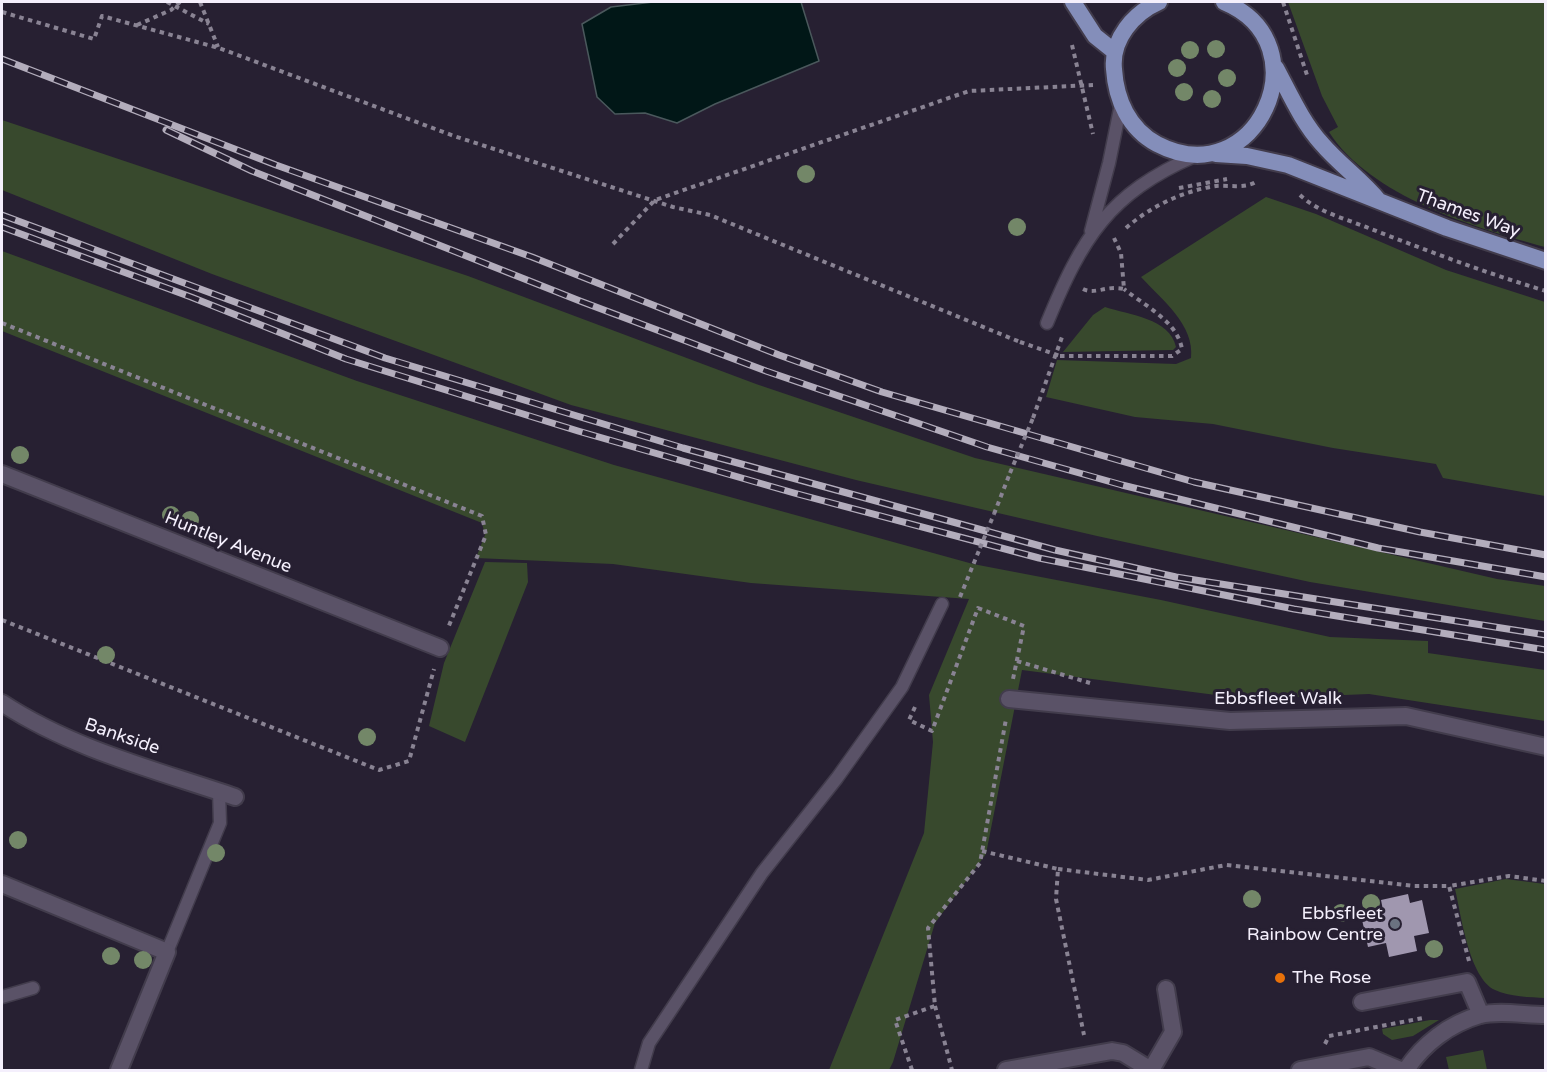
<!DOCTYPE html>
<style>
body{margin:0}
#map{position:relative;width:1547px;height:1072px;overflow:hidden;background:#272032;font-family:"Varela Round",sans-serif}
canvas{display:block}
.frame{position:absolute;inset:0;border:3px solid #f4effc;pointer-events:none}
</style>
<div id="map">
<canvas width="1547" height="1072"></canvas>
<div class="frame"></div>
</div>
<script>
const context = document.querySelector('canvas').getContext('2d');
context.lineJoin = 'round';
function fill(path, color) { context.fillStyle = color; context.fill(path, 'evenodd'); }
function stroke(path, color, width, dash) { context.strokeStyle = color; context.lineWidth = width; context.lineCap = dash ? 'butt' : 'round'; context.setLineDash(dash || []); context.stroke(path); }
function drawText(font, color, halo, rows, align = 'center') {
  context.font = font + ' "Varela Round",sans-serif'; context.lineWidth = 6; context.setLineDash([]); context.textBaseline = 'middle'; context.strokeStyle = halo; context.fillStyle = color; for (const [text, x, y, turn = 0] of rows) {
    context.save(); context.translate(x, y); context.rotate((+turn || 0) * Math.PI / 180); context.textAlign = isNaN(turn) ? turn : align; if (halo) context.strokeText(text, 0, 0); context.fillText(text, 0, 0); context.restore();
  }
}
const green = new Path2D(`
 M1288,2H1545V247C1475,228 1370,196 1329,132L1338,127L1322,96Z
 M2,120L468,276L756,384L975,458L1497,579L1545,586V621L1310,582L1097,536L856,480L571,405L212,274L2,190Z
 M1266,197L1316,214L1446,270L1545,302V496L1443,478L1436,464L1333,448L1213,424L1135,417L1046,397L1057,360L1176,364L1191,358C1195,325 1162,300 1141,277Z
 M2,251L357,381L614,465L973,564L1161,600L1330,637L1428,641V653L1545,670V721L1369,694L1247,699L1022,670L986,854L935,923L893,1062L889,1070H829L924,833L933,742L929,695L969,599L751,583L613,564L476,558L485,535L482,523L2,331Z
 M1105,307C1129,315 1170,318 1176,347L1173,350L1063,352L1093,315Z
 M485,562L527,563L528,582L465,742L429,726L444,663Z
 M1506,879L1545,884V998C1531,997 1509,997 1495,990C1469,978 1461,914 1455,889Z
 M1430,1020H1439L1413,1036L1392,1040L1383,1034L1382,1029Z
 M1483,1050L1487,1070H1449L1446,1057Z`);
const water = new Path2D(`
 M653,2H801L819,61L715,104L677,123L645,113L615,114L597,97L582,24L611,7Z`);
const building = new Path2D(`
 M1408,894L1410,903L1422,900L1429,933L1414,936L1417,951L1389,957L1386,943L1368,947L1361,915L1383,910L1381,900Z`);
const path = new Path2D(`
 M167,2L209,24
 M200,2L218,47
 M1283,2L1307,75
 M2,12L94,39L102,16L219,48L454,136L673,207L710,215L1020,342
 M137,25L171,10L180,2
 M1072,45L1093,134
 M1179,188L1227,179
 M1300,195C1319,213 1347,219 1371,229C1428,251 1486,273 1546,291
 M1126,228C1151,206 1183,191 1216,186C1228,185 1247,189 1257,181
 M613,244L655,200L969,91L1093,85
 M1083,289C1095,295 1106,285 1124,289L1121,253L1114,238
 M2,323L482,516L486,535L448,628
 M1060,356H1172L1182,349C1177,321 1145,306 1124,289
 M1033,418L1062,337
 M994,514L1010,473
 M960,597L980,548
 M2,620L379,770L409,761L434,669
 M1017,661L1090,683
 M915,707L909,720L932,731L978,608L1024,626L1013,679
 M982,851L1058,869L1056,899L1084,1035
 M1058,869L1148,880L1226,865L1414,886H1449
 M1469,961L1449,886L1509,876L1546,881
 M935,1006L952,1070
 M1325,1044L1329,1036L1423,1018
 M912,1070L895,1020L935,1006L928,928L980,863L1006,719`);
const service = new Path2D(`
 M1091,231L1109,163L1121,104
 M1047,323C1082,238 1108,194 1195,156
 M167,952L220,823L219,791
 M2,997L33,988
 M641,1070L649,1043L762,873L837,778L902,687L942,604`);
const minor = new Path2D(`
 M2,474L440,648
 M1009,699L1230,721L1406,716L1546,747
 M2,703C72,749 156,770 235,797
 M2,884L167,952L119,1070
 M1362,1002L1467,982L1481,1015
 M1006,1070L1112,1051L1123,1053L1151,1070
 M1151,1070L1173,1032L1166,989
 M1300,1070L1369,1057L1400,1070
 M1406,1070C1423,1044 1449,1024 1480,1015C1499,1010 1525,1015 1546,1015`);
const primary = new Path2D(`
 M1073,2L1095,36L1115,52
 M1159,2C1134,13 1111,39 1114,69C1116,100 1129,129 1157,144C1256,196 1325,44 1224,2
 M1276,68C1290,94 1302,122 1322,144C1340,165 1362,180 1379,201
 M1216,154L1247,156L1288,165L1447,228L1546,261`);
const rail = new Path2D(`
 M2,59L276,165L532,257L779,355L882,392L1194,482L1420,532L1546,555
 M166,130L252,171L580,301L766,371L987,447L1122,485L1378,548L1546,577
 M2,215L385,358L683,448L1055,550L1176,577L1546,635
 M2,227L191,297L346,359L578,431L794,493L1039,558L1294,609L1546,650`);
const pathBridge = new Path2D(`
 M1020,342L1060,356
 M1010,473L1033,418
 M980,548L994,514`);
const trees = [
 [1216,49],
 [1190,50],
 [1177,68],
 [1227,78],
 [1184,92],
 [1212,99],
 [806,174],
 [1017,227],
 [20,455],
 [171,515],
 [190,520],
 [106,655],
 [367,737],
 [18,840],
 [216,853],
 [1252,899],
 [1371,903],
 [1341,913],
 [1434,949],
 [111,956],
 [143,960]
];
const markers = [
 [1395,924,6,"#6b7280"],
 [1280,978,6,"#e8710a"]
];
const streetNames = [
 ["Thames Way",1468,214,20],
 ["Huntley Avenue",228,543,22],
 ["Ebbsfleet Walk",1278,699],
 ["Bankside",122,737,19]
];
const poiNames = [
 ["Ebbsfleet",1383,914],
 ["Rainbow Centre",1383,935],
 ["The Rose",1292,978,"left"]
];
fill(green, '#38492d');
fill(water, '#011717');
stroke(water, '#4a585c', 1.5);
fill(building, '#a097af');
stroke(service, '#423c4c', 15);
stroke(minor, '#423c4c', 20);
stroke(primary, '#423c4c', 20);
stroke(path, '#898393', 4, [4.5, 4.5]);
stroke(service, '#5a5267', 12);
stroke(minor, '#5a5267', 16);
stroke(primary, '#848eba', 16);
stroke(rail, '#b3adbc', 7);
stroke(rail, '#272032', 4.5, [14]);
stroke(pathBridge, '#898393', 4, [4.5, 4.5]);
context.fillStyle = '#738768';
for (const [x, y] of trees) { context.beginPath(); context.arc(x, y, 9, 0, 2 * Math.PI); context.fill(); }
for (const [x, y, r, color] of markers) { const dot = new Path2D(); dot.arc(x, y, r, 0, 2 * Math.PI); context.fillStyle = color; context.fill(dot); stroke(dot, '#272032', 2); }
drawText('18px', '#f4effc', '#272032', streetNames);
drawText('18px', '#f4effc', '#272032', poiNames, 'right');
</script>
